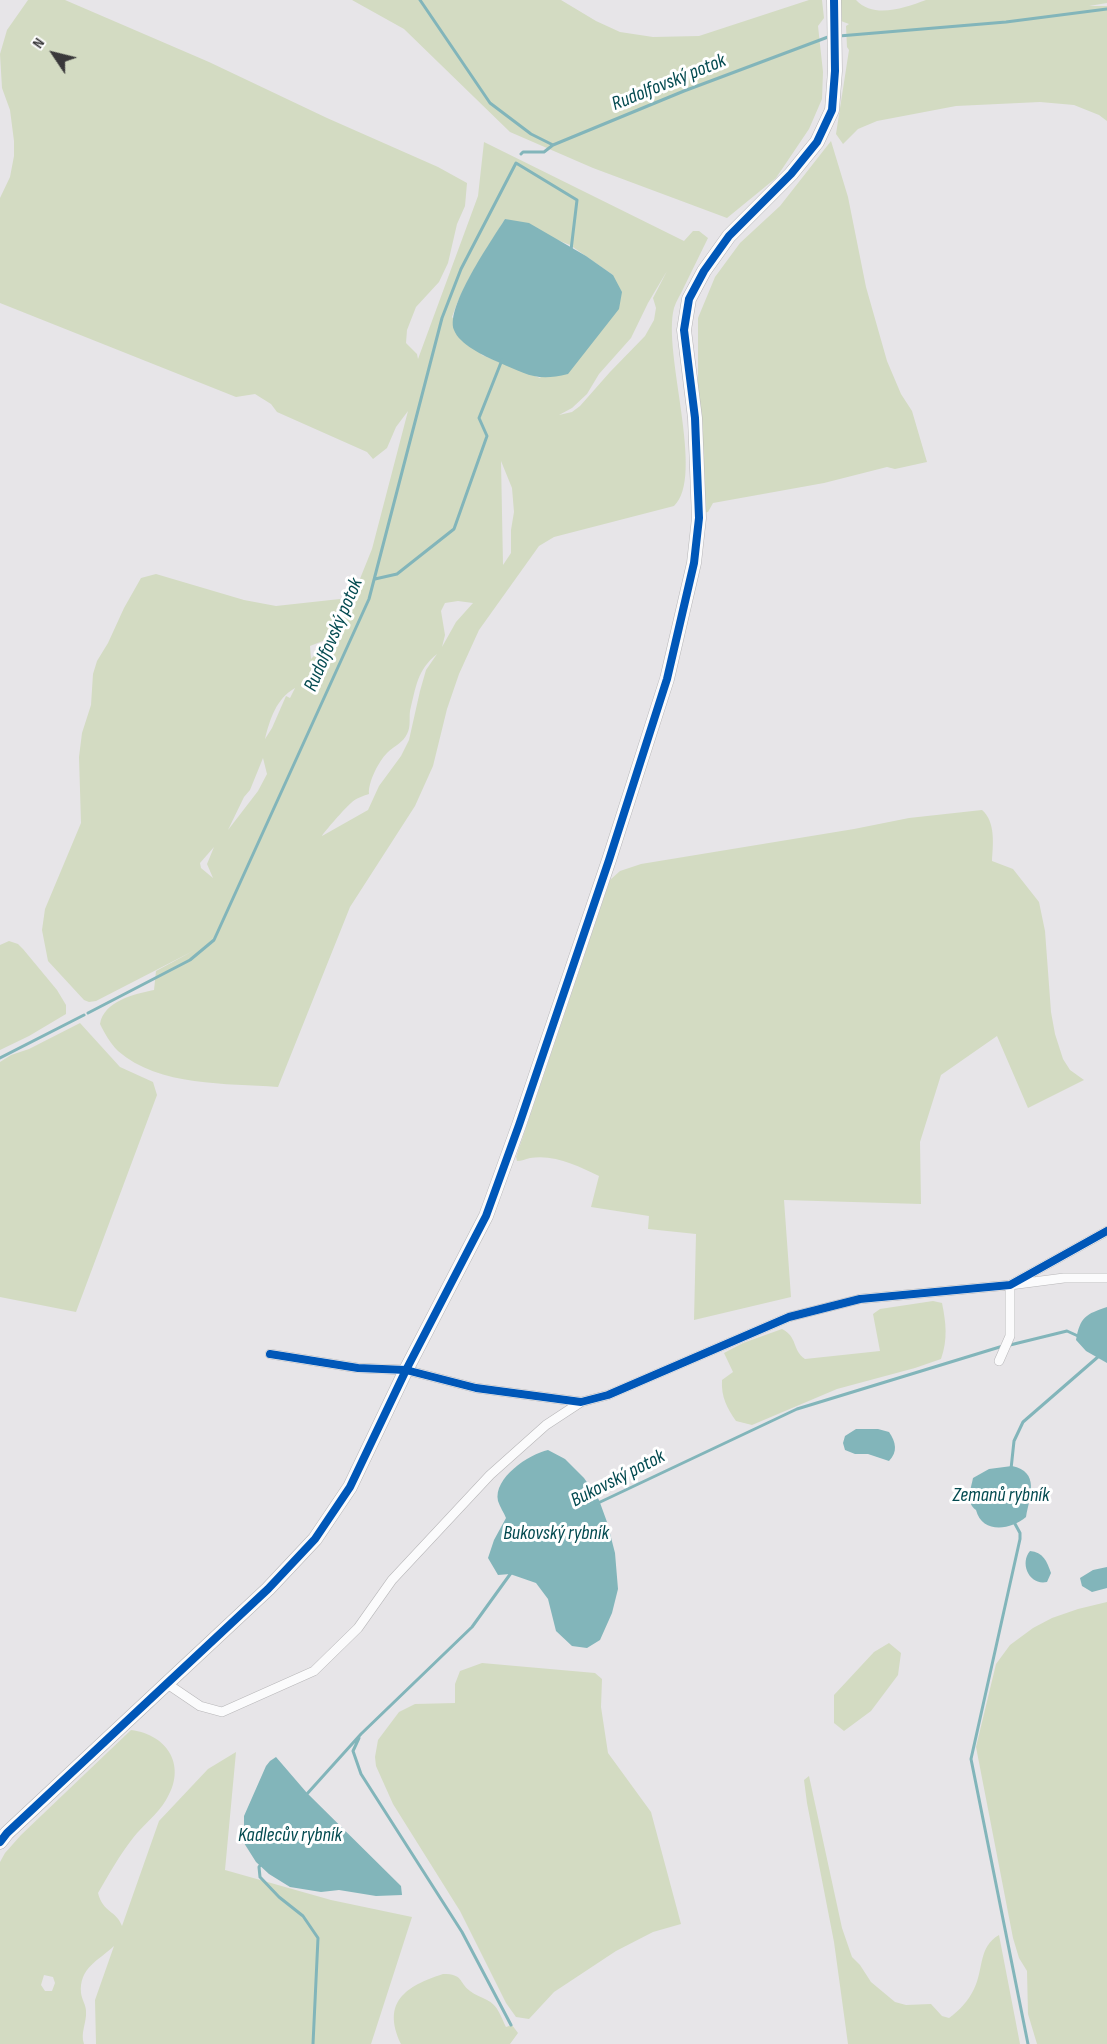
<!DOCTYPE html>
<meta charset="utf-8">
<style>
body{margin:0}
#map{position:relative;width:1107px;height:2044px;overflow:hidden;background:#e7e5e8;font-family:"Sofia Sans Condensed",sans-serif}
canvas{display:block}
.north{position:absolute;left:24px;top:24px;width:60px;height:60px;-webkit-text-stroke:4px #fff;paint-order:stroke;rotate:305deg;font-size:16px;font-weight:700;line-height:24px;text-align:center;color:#39383a}
.north::after{content:'';display:block;margin:auto;width:21px;height:27px;background:#39383a;clip-path:polygon(50% 0,100% 100%,50% 72%,0 100%)}
</style>
<div id="map">
<canvas width="1107" height="2044"></canvas>
<div class="north">N</div>
</div>
<script>
const context = document.querySelector('canvas').getContext('2d');
context.lineJoin = 'round';
function fill(path, color) { context.fillStyle = color; context.fill(path, 'evenodd'); }
function stroke(path, color, width, dash) { context.strokeStyle = color; context.lineWidth = width; context.lineCap = dash ? 'butt' : 'round'; context.setLineDash(dash || []); context.stroke(path); }
function drawText(font, color, halo, rows, align = 'center') {
  context.font = font + ' "Sofia Sans Condensed",sans-serif'; context.lineWidth = 6; context.setLineDash([]); context.textBaseline = 'middle'; context.strokeStyle = halo; context.fillStyle = color; for (const [text, x, y, turn = 0] of rows) {
    context.save(); context.translate(x, y); context.rotate((+turn || 0) * Math.PI / 180); context.textAlign = isNaN(turn) ? turn : align; if (halo) context.strokeText(text, 0, 0); context.fillText(text, 0, 0); context.restore();
  }
}
const green = new Path2D(`
 M28,0H65L209,62L327,118L438,167L467,183L465,206L457,224L448,263L439,282L416,307L407,330L406,343L417,354L418,359L478,196L484,142L684,241L693,231H699L708,238C700,254 692,271 684,287C681,294 676,301 674,308C662,353 706,477 674,506L554,537L539,546L479,630L459,674L447,709L433,766L415,806L350,907L278,1087C227,1083 159,1087 118,1051C110,1043 105,1034 100,1024C104,1001 134,994 154,990L156,971L195,950L96,1001L89,1002L84,1000L48,961L42,930L45,909L81,823L79,757L82,733L91,705L93,674L97,661L108,643L124,608L141,578L156,574L244,600L276,606L340,599L349,606L372,549L408,411L396,427L387,448L373,459L367,452L277,412L271,404L255,394L236,397L0,303V198L10,177L14,156V141L10,110L2,88L0,54L7,30ZM505,219L570,245L613,275L540,378L482,355L452,317C464,281 486,251 505,219ZM667,271L653,298L656,308L654,320L645,336L610,372L580,406L572,412L559,415L572,408L587,394L599,374L631,338L648,303ZM501,461L512,488L514,512L511,530V553L503,565ZM458,601L473,603L456,622L442,647L445,635L441,611L445,603ZM342,636L341,640C327,639 320,650 311,659L310,646L333,637ZM437,654L426,670L420,691L409,740L401,756L379,786L368,810L322,836C324,832 346,807 351,803C356,798 363,796 369,794C368,782 379,761 387,753C394,746 403,743 407,734C411,727 409,718 410,711C416,687 417,670 437,654ZM295,688L290,698L286,696L272,728L265,739C270,719 276,699 295,688ZM263,758L267,774L258,791L228,830L244,797L250,790ZM214,847L207,864L213,878L201,868L200,863Z
 M352,0H561L596,21L620,32L653,37L699,36L809,0H822L824,18L818,26L823,72L822,99L809,129L776,178L727,218L593,168L510,132L404,29Z
 M841,0H856C874,19 904,8 926,0H1107V3L1089,6H1107V121L1099,115L1074,105L1040,102L956,106L877,121L858,129L843,144L836,134L849,50L847,47L846,26L849,24L841,21Z
 M831,141L848,197L866,287L887,361L901,394L912,411L927,462L895,469L887,467L824,483L713,503L708,512L698,514V318L715,277L740,243L780,206Z
 M982,810C996,822 993,845 992,861L1013,869L1039,902L1045,931L1051,1012L1055,1034L1063,1059L1070,1070L1084,1080L1028,1108L997,1036L941,1075L920,1142L921,1204L784,1200L791,1297L694,1320L696,1234L648,1229L649,1216L591,1207L599,1176C578,1166 555,1154 530,1158C525,1159 522,1161 517,1161L516,1157L610,880L620,871L641,864L854,829L909,818Z
 M9,941L18,944L23,949L57,990L66,1005V1014L29,1036L0,1050V945Z
 M80,1023L120,1067L153,1082L157,1095L76,1312L0,1297V1062L11,1055L29,1049Z
 M933,1301L942,1303C946,1323 948,1339 941,1359L915,1368L837,1389L752,1425L736,1421C727,1408 721,1397 722,1380L733,1372L724,1353L743,1343L782,1329C798,1337 792,1350 805,1359L880,1351L873,1314L880,1309Z
 M1107,1602V2044H1037L1028,2014L1027,1971L1019,1958L1013,1938L976,1747L996,1664L1010,1645L1033,1628L1052,1618L1078,1609Z
 M889,1643L901,1653L898,1675L871,1711L844,1731L834,1723V1695L874,1652Z
 M482,1663L595,1673L602,1679L601,1707L608,1753L651,1812L681,1924L653,1932L616,1951L554,1992L529,2019L516,2017L506,2003L460,1911L393,1804L376,1766L375,1757L378,1740L399,1712L415,1704L455,1703V1684L460,1671Z
 M131,1730C169,1735 187,1767 166,1800C157,1815 143,1825 133,1838C119,1856 109,1874 98,1893C103,1913 116,1910 122,1926L159,1821L208,1769L236,1752L225,1870L331,1900L412,1917L371,2044H96L95,2000L114,1946C98,1961 79,1968 81,1993C82,2000 86,2005 86,2011C87,2022 80,2033 84,2044H0V1862L5,1853L21,1835ZM44,1975L53,1977L55,1983L52,1991H45L41,1985Z
 M809,1776L842,1928L852,1957L860,1965L871,1982L895,2002L906,2005L931,2004L942,2016L949,2018C959,2011 969,2000 974,1989C984,1969 978,1947 999,1935L1020,2044H848L834,1942L807,1803L804,1780Z
 M443,1974C464,1974 458,1982 470,1991C475,1995 482,1997 487,2000C498,2005 501,2017 506,2027L512,2025L518,2033L510,2044H401C381,2002 406,1986 443,1974Z`);
const water = new Path2D(`
 M505,219L529,223L586,256L613,275L622,292L619,309L568,374C536,382 526,374 498,362C484,356 459,344 454,330C445,307 492,240 505,219Z
 M1107,1307V1363L1086,1351L1076,1340C1080,1317 1086,1314 1107,1307Z
 M856,1429H878L889,1432C896,1442 898,1452 889,1461L868,1454H855L845,1450L843,1443L845,1436Z
 M548,1450L565,1459L584,1478L599,1500L607,1522L615,1553L618,1589L612,1613L600,1640L587,1648L572,1646L556,1631L548,1599L536,1583L510,1574L498,1575L488,1558L494,1540L506,1518C504,1513 500,1507 498,1501C493,1478 529,1454 548,1450Z
 M1012,1466C1040,1472 1030,1495 1026,1517C1011,1530 982,1534 976,1510C965,1502 971,1489 973,1478L989,1469Z
 M1030,1551C1043,1552 1047,1561 1051,1573L1047,1582C1030,1586 1019,1564 1030,1551Z
 M1107,1567V1588L1092,1592L1082,1586L1080,1578L1093,1570Z
 M276,1757L307,1793L401,1886L402,1895L376,1896L339,1890L321,1892L290,1887L269,1874L256,1862L244,1843V1816L266,1766L270,1761Z`);
const stream = new Path2D(`
 M420,0L490,103L531,134L553,145
 M839,36L1006,22L1107,9
 M521,154L523,152H544L553,145L684,91L828,37
 M375,579L397,574L454,529L487,436L479,418L502,360
 M88,1013L190,960L214,940L369,599L442,318L461,269L516,163L577,200L571,250
 M0,1058L84,1015
 M1010,1345L1067,1331L1078,1336
 M1011,1469L1014,1441L1023,1422L1099,1356
 M596,1504L797,1409L1003,1346
 M1014,1522L1020,1533V1539L971,1759L1028,2044
 M359,1738L353,1751L361,1774L462,1932L511,2025
 M306,1795L361,1734L472,1627L511,1573
 M262,1863L259,1867L260,1877L279,1897L303,1916L318,1938L313,2044`);
const street = new Path2D(`
 M270,1354L358,1368L406,1370L476,1388L581,1402L608,1395L789,1317L860,1299L1010,1285L1107,1231
 M999,1361L1010,1336V1285L1064,1278H1107
 M166,1683L200,1706L222,1712L314,1671L358,1628L392,1580L490,1475L546,1425L581,1402`);
const secondary = new Path2D(`
 M0,1842L7,1833L268,1589L315,1539L350,1487L406,1370L486,1216L519,1125L609,860L667,679L694,563L699,518L695,418L684,330L689,299L704,271L729,236L791,174L817,142L832,110L835,71L834,0`);
const cycleway = new Path2D(`
 M270,1354L358,1368L406,1370L476,1388L581,1402L608,1395L789,1317L860,1299L1010,1285L1107,1231
 M0,1842L7,1833L268,1589L315,1539L350,1487L406,1370L486,1216L519,1125L609,860L667,679L694,563L699,518L695,418L684,330L689,299L704,271L729,236L791,174L817,142L832,110L835,71L834,0`);
const waterNames = [
 ["Rudolfovský potok",669,83,-22],
 ["Rudolfovský potok",334,635,-67],
 ["Bukovský potok",618,1479,-27],
 ["Zemanů rybník",1001,1496],
 ["Bukovský rybník",556,1534],
 ["Kadlecův rybník",290,1836]
];
fill(green, '#d3dbc2');
fill(water, '#82b5ba');
stroke(stream, '#82b5ba', 3);
stroke(street, '#b7b6b8', 10);
stroke(secondary, '#b7b6b8', 15);
stroke(street, '#fbfbfc', 9);
stroke(secondary, '#fbfbfc', 14);
stroke(cycleway, '#0057b8', 8);
drawText('italic 20px', '#034a50', '#fff', waterNames);
</script>
